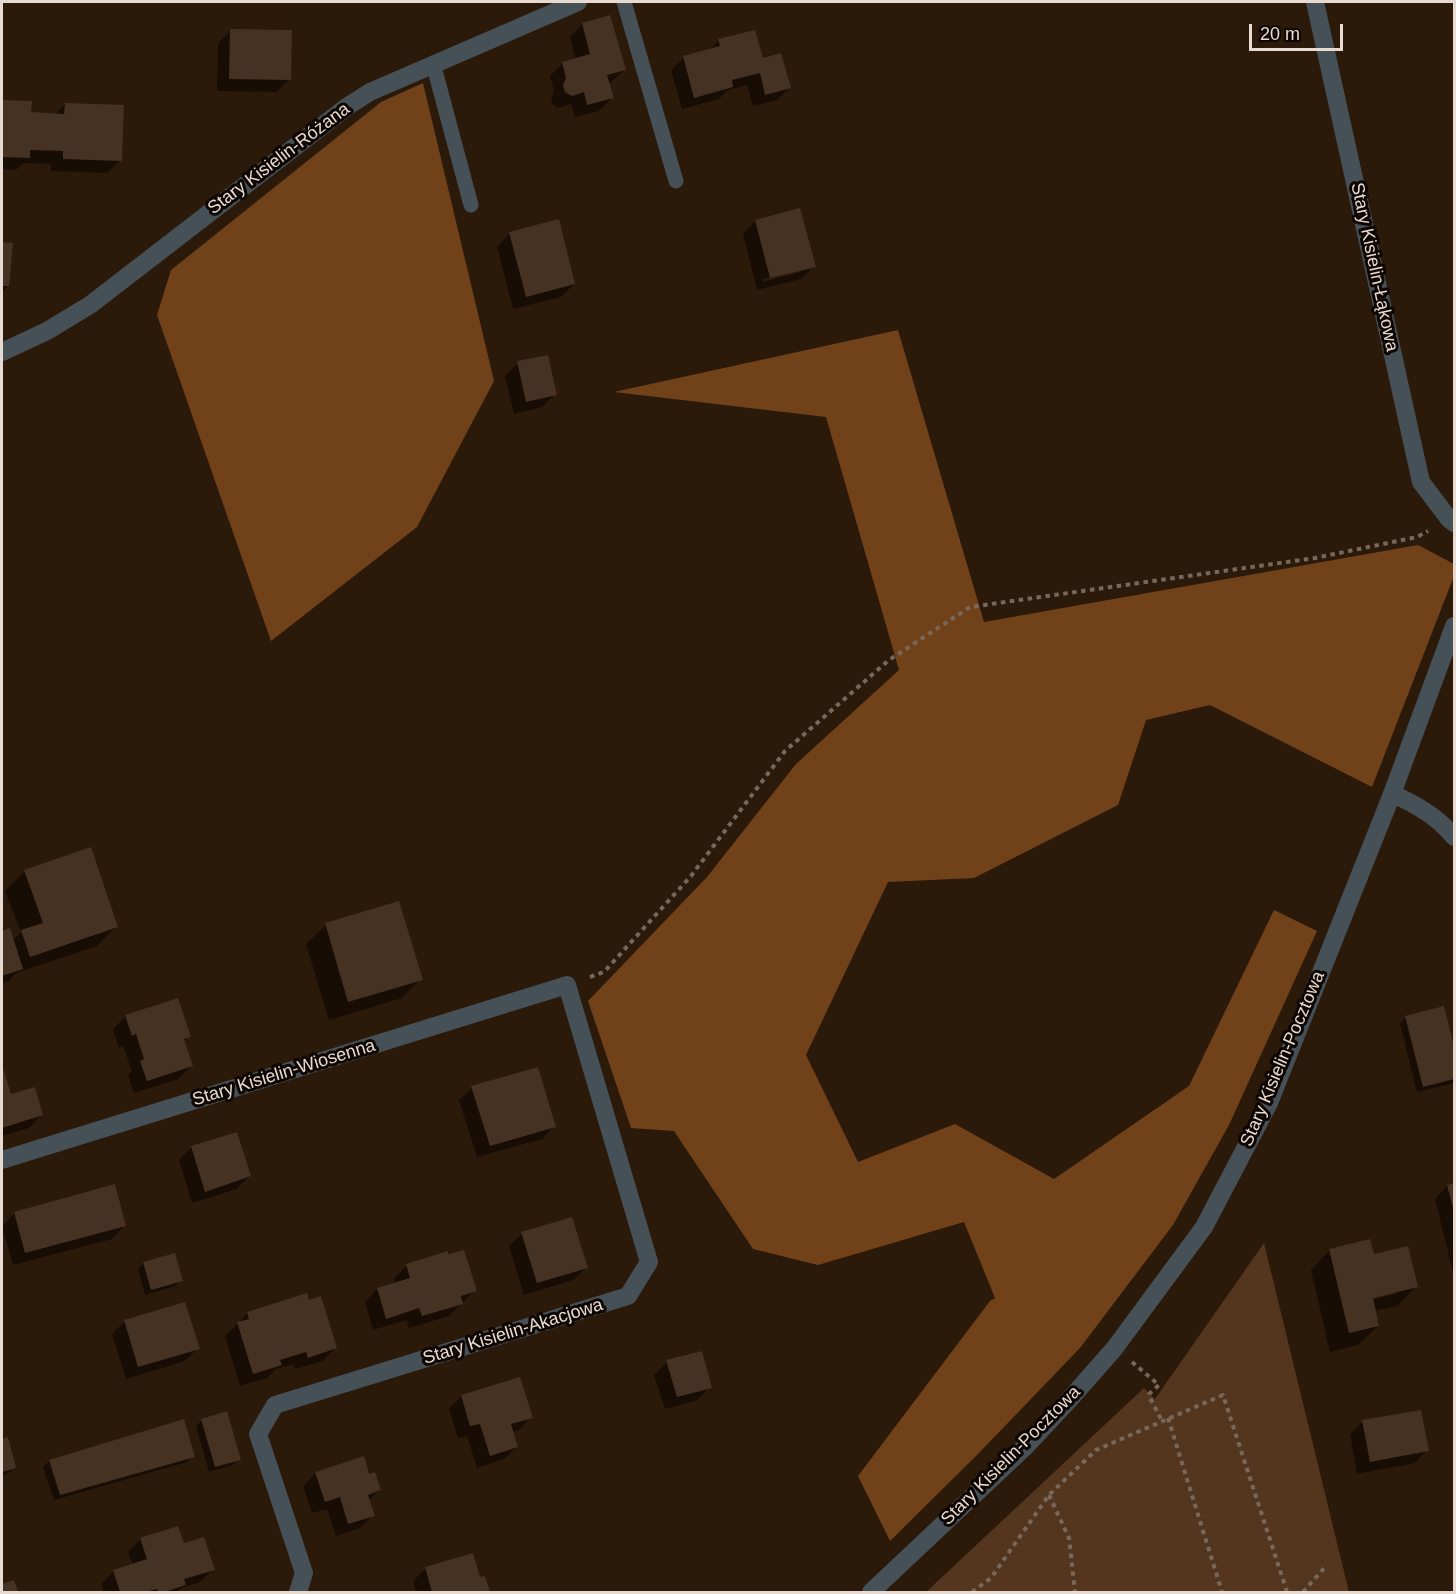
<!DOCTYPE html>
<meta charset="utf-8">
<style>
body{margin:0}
#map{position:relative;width:1456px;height:1594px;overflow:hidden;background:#2b190a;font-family:Arial,sans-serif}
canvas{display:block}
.frame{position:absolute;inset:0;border:3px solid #e7dad1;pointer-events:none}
.scale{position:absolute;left:1249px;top:24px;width:94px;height:27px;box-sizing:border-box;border:3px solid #e7dad1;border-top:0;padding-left:8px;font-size:18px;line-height:21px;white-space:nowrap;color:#e7dad1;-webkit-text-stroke:4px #0e0603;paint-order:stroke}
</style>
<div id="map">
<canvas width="1456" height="1594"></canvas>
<div class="frame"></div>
<div class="scale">20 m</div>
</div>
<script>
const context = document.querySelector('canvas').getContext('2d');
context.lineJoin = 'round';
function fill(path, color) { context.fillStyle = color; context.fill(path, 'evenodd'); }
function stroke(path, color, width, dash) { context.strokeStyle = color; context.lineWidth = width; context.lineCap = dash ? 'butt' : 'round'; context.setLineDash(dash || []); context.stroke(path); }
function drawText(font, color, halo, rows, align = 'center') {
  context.font = font + ' Arial,sans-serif'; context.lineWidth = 6; context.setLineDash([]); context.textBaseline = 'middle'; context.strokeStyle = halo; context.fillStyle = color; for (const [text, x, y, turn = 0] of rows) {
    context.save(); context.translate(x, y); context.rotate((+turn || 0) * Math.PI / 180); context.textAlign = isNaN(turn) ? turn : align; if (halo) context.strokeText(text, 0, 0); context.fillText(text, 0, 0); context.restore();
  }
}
const green = new Path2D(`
 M1264,1243L1349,1592H926L1144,1388L1155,1399Z`);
const forest = new Path2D(`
 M423,83L494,381L417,527L271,641L157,315L171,270L381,102Z
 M898,330L984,622L1418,545L1454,564V576L1372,787L1210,705L1146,720L1118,805L974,878L888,882L806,1055L858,1162L955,1124L1054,1179L1189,1086L1274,910L1317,931L1229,1125L1173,1225L1080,1348L978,1454L890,1541L858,1476L990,1301L995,1298L964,1222L818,1265L753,1249L674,1131L631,1128L588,1001L707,877L796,764L899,670L826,417L614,392Z`);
const shadow = new Path2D(`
 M582,24L624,70L611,82L608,83L612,98L599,111L575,117L571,104L558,108L553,105L551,99L554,91L550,76L563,63L576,60L570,37Z
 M231,30L289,79L277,92L217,91L218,43Z
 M719,40L762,59L789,88L777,100L753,106L747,85L728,90L719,99L682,109L671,70L684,58L709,50Z
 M2,102L30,103V114L55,115L65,104L120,160L107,173L51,171V164L23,163L16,170L2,169Z
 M755,221L814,266L801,279L757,290L743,234ZM801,269V272L763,282L762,279Z
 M510,234L574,284L561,297L513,309L497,246Z
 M2,244H11L8,286L2,292Z
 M518,363L555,394L542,407L514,414L505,376Z
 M25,871L116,927L97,946L16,973L9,981L2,983V932L9,930L12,941L21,932L5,891Z
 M326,925L421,979L402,998L329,1020L306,944Z
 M126,1016L189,1036L183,1042L191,1066L178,1079L134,1093L128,1075L132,1071L123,1046L119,1048L113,1029Z
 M1406,1017L1454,1050V1083L1417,1092L1400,1023Z
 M2,1069L10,1096L41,1115L29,1128L2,1136Z
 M472,1088L554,1126L542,1139L477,1157L459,1100Z
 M236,1134L249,1176L237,1189L192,1203L179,1160L191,1148Z
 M1454,1185V1276L1435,1199L1447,1186Z
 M15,1213L124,1226L112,1239L13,1265L2,1226Z
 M522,1234L586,1268L573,1280L524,1295L509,1246Z
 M1330,1250L1373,1256L1416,1287L1397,1306L1374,1311L1378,1326L1358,1345L1330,1352L1311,1270ZM1396,1291V1294L1366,1301L1365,1298Z
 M144,1263L181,1280L175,1286L145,1295L138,1269Z
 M407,1266L475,1290L449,1316L409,1328L407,1320L373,1330L365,1302L377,1289L395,1284L394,1278Z
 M248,1313L335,1348L323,1361L295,1369L294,1364L276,1369L267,1378L240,1386L225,1336Z
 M125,1321L198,1348L185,1361L126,1379L112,1334Z
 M667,1362L710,1387L697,1400L665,1409L654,1375Z
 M461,1396L531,1417L519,1430L512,1432L517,1447L504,1459L477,1468L467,1436L458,1438L449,1409Z
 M202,1420L239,1459L233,1465L209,1472L196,1426Z
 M1363,1422L1427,1450L1415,1463L1357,1474L1350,1434Z
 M7,1439L15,1467L9,1473L2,1475V1441Z
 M193,1456L187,1462L54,1500L43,1467L49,1461Z
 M316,1473L368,1475L379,1490L368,1501L373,1515L360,1528L336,1536L327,1509L312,1513L303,1486Z
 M141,1539L183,1545L213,1569L200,1582L181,1588L177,1592H104L101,1584L114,1571L133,1565L128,1552Z
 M426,1568L479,1579L484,1577L489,1592H416L413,1581Z`);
const building = new Path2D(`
 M610,15L626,70L607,75L614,98L587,105L584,92L572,96L565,92L563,85L566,78L562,62L590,54L582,23Z
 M230,29L292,30L291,80L229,79Z
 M755,30L763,58L781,53L791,88L765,95L760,73L732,80L733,87L694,98L683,56L720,46L718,39Z
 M2,100L32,101L31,112L64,114L65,103L124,105L122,161L63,159V151L30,150V158L2,157Z
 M800,208L816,267L770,278L755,220Z
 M559,219L575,284L526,297L509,232Z
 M2,242L13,243L9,286H2Z
 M548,355L557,395L526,402L517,361Z
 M91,847L118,927L30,957L21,930L43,923L24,870Z
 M399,901L423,980L348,1002L325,923Z
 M10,928L23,969L2,976V931Z
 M178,998L191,1037L184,1039L193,1066L147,1081L140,1061L144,1059L136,1034L132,1036L125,1015Z
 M1444,1006L1454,1046V1079L1423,1087L1405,1016Z
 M2,1065L11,1094L35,1087L43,1115L2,1128Z
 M538,1067L556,1127L490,1146L471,1086Z
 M237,1132L251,1176L205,1192L191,1146Z
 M1454,1183V1212L1447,1185Z
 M115,1184L126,1226L25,1253L14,1212Z
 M572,1217L588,1268L537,1283L521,1232Z
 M1370,1239L1374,1254L1408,1246L1418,1287L1373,1298L1379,1326L1349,1333L1329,1249Z
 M464,1250L477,1291L461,1296L463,1304L422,1316L419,1308L386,1319L377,1288L410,1278L406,1264L448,1251V1254Z
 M175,1253L183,1281L151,1290L143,1262Z
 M307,1293L309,1300L321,1296L337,1348L308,1358L306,1352L280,1360L282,1365L253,1374L237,1322L249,1319L247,1312Z
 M185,1302L200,1349L138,1367L124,1320Z
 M702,1351L712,1388L677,1397L666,1360Z
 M520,1377L533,1418L511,1424L518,1447L490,1456L480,1424L470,1426L461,1395Z
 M1421,1410L1429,1451L1370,1462L1362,1420Z
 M227,1411L241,1460L215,1467L201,1419Z
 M184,1419L195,1457L60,1495L49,1460Z
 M8,1437L16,1468L2,1472V1439Z
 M364,1456L369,1474L375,1472L381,1490L368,1495L375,1516L348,1524L340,1497L325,1502L315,1472Z
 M178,1526L184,1543L204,1537L215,1570L184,1579L186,1585L164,1592H158L157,1589L145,1592H120L113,1570L147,1559L140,1538Z
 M473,1553L480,1577L485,1576L490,1592H432L425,1567Z
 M14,1580L18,1592H2V1584Z`);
const path = new Path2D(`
 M590,977L604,972L691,876L785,751L889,660L970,607L1315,558L1417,537L1428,531
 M1132,1362L1159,1385L1149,1394V1396L1162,1421
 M1168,1418L1222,1592
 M1049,1495L1069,1538L1075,1592
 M972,1592L991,1578L1049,1495L1096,1450L1223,1395L1287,1592
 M1303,1592L1326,1566`);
const service = new Path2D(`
 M624,2L676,181
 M433,63L471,205`);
const minor = new Path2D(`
 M1315,2L1421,482L1449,519L1454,523
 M2,352L47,331L90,305L348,106L370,92L578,2
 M1392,794C1416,804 1438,817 1454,837
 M2,1160L567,985L649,1262L628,1296L275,1405L258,1434L304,1573L298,1592`);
const tertiary = new Path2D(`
 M871,1592L1024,1448L1069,1400L1114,1349L1204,1227L1269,1103L1392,794L1454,626`);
const streetNames = [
 ["Stary Kisielin-Różana",279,159,-37],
 ["Stary Kisielin-Łąkowa",1374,267,78],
 ["Stary Kisielin-Pocztowa",1283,1059,-67],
 ["Stary Kisielin-Wiosenna",284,1073,-17],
 ["Stary Kisielin-Akacjowa",513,1332,-17],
 ["Stary Kisielin-Pocztowa",1011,1456,-45]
];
fill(green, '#54351d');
fill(forest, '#71421a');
fill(shadow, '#0007');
fill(building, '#463223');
stroke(path, '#78685b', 4, [4.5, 4.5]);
stroke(service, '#465057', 15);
stroke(minor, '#465057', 18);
stroke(tertiary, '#465057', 18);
drawText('18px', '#e7dad1', '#0e0603', streetNames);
</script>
